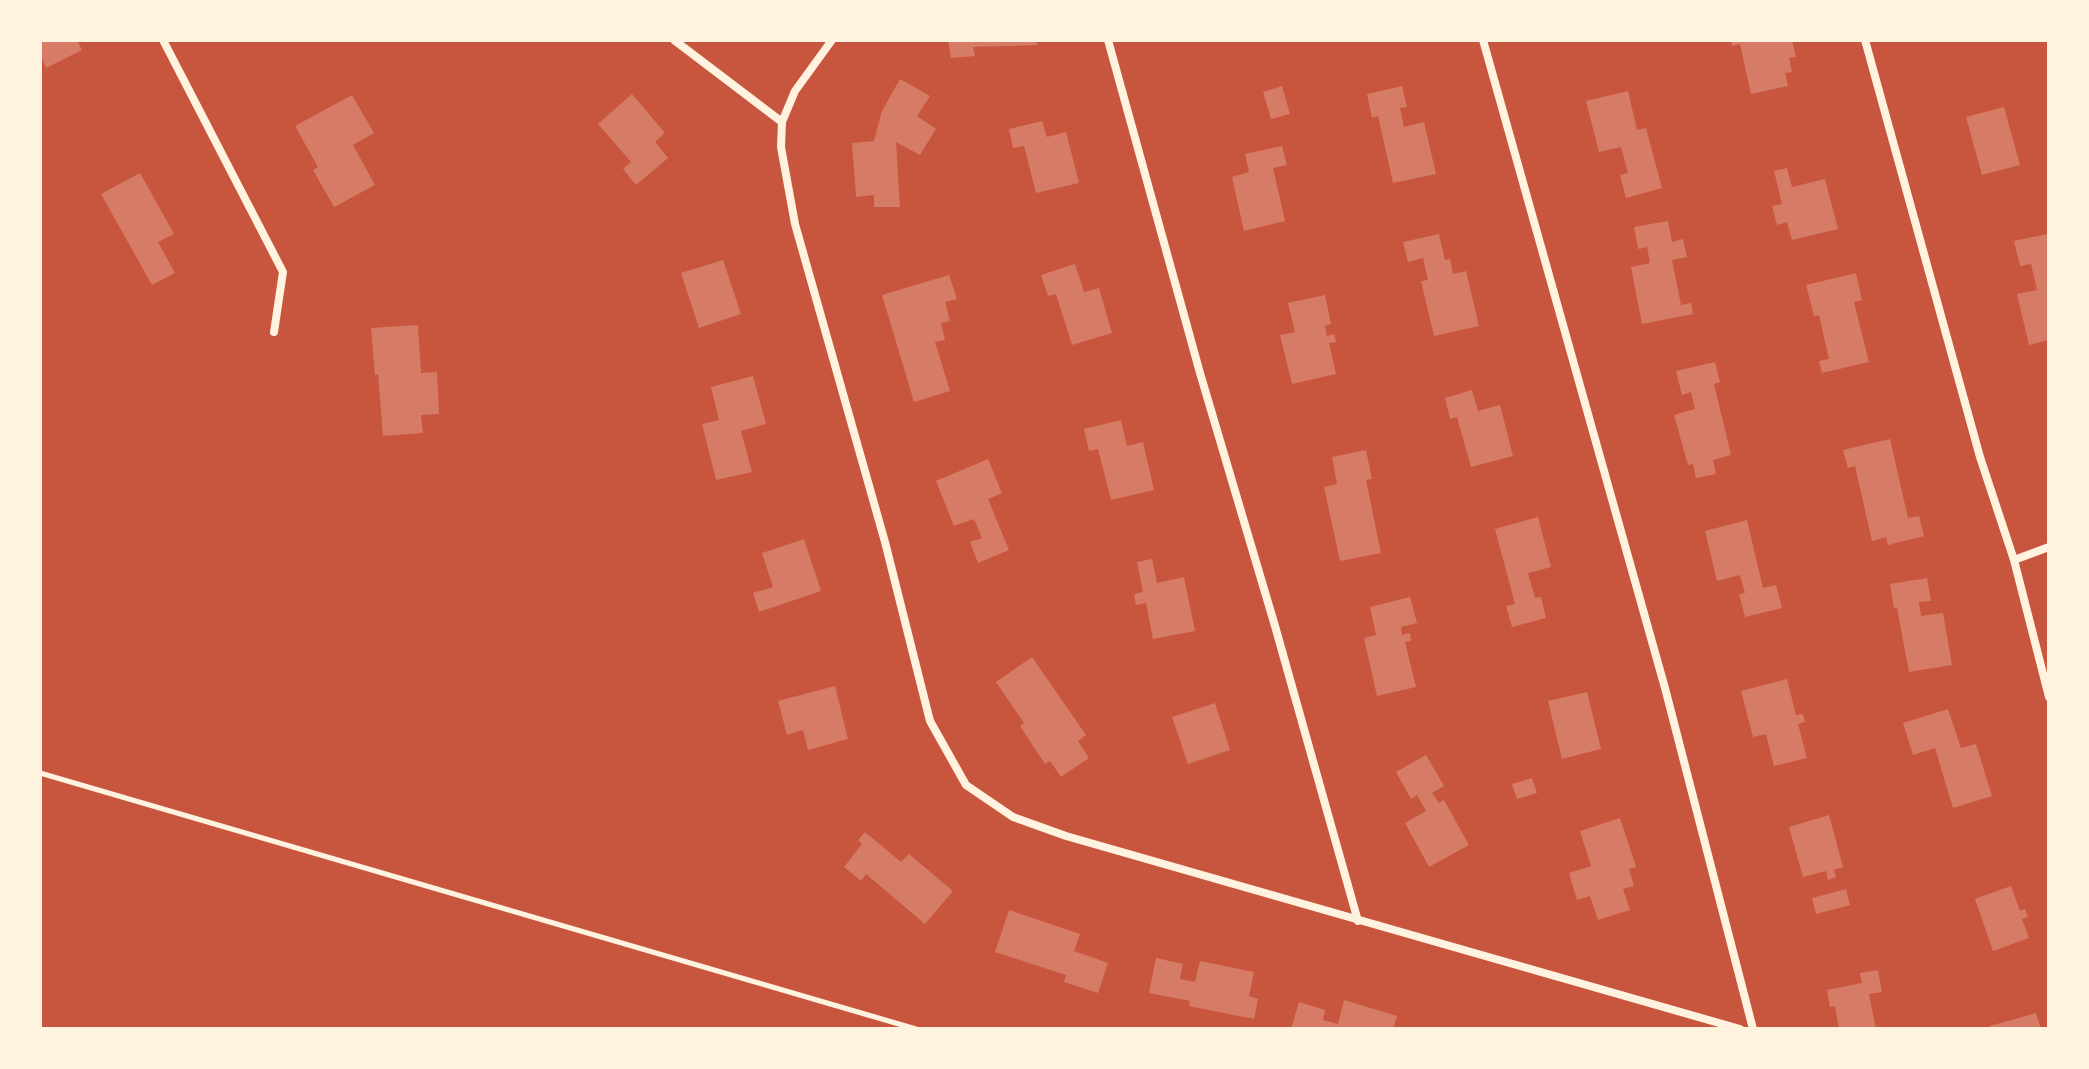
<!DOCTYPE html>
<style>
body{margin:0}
#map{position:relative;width:2089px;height:1069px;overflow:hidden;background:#c8553d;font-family:"Alegreya Sans",sans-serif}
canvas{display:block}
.frame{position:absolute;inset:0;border:42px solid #fff3e0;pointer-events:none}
</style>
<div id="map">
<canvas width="2089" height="1069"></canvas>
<div class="frame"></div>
</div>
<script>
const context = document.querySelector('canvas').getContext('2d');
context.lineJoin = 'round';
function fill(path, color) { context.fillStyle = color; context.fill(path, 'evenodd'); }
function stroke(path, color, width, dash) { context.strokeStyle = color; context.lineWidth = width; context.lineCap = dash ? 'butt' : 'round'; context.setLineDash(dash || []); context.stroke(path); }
const building = new Path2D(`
 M40,40H77L82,50L46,68L40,55Z
 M948,40H1036L1037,45L973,47L975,56L951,58Z
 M1731,40H1792L1796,57L1789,58L1792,72L1785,73L1788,86L1751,94L1740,44L1732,46Z
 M900,79L930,96L917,116L936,129L920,155L896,142L900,207H874V195L856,197L852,143L874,141L882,111Z
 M1282,86L1290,114L1271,119L1263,92Z
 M1402,86L1407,107L1400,108L1404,127L1424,122L1436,174L1393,183L1378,116L1372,118L1367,94Z
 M1628,91L1637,130L1646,128L1662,188L1626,198L1620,175L1628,173L1621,147L1599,152L1586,101Z
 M632,94L665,133L655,142L668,158L636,185L623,169L631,162L598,124Z
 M352,95L374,133L353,145L375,185L334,207L313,170L318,167L295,126Z
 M2004,107L2020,165L1982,175L1966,117Z
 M1042,121L1047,137L1066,132L1079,183L1036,193L1024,146L1013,148L1009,129Z
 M1282,146L1287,165L1273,168L1285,221L1244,231L1232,177L1249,172L1245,154Z
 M1787,168L1792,187L1825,179L1838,229L1792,240L1787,222L1777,225L1772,206L1782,204L1774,171Z
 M140,173L174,234L158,242L175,273L152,285L101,194Z
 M1668,221L1672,242L1683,239L1687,257L1672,260L1681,305L1691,303L1693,314L1642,324L1631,267L1650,263L1647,247L1638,249L1634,227Z
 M1439,234L1445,260L1450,259L1453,274L1466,271L1479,326L1434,336L1421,281L1428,280L1423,258L1408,262L1403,242Z
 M2047,234L2049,242V340L2029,345L2017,294L2037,290L2031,264L2020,266L2014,241Z
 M723,260L741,314L699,328L681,273Z
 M1075,264L1084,292L1099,288L1112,333L1072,345L1056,294L1048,296L1041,275Z
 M1856,273L1862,300L1854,302L1869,362L1822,373L1819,361L1829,359L1819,315L1814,316L1806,285Z
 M949,275L957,299L945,302L950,321L941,323L945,340L935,342L950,391L914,402L882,295Z
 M1325,295L1331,324L1325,326L1327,336L1334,334L1336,342L1329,343L1336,374L1292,384L1280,335L1295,332L1288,303Z
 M418,325L421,373L437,372L439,414L421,415L423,433L383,436L378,374L375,375L371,328Z
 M1715,362L1720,382L1714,384L1731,455L1713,460L1716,474L1696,478L1693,464L1688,465L1674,415L1695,409L1691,392L1682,395L1676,371Z
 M753,376L766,424L741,431L752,472L716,480L702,424L719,420L711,387Z
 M1472,390L1478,411L1500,405L1513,456L1471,467L1457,417L1450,419L1445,398Z
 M1121,420L1127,446L1143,442L1154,490L1111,500L1098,449L1089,451L1084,429Z
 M1890,439L1908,518L1919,516L1924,536L1888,545L1886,537L1872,541L1855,466L1848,468L1843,450Z
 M1366,450L1372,479L1366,480L1381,553L1340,561L1324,487L1337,484L1332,457Z
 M988,459L1002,493L988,499L1009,550L978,563L970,542L982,538L974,519L954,526L936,481Z
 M1538,517L1551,567L1528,573L1535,598L1541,597L1546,618L1512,627L1506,606L1515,604L1495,529Z
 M1747,520L1763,588L1776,585L1782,608L1745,617L1739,594L1745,593L1740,575L1717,581L1705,531Z
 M804,539L821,591L759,612L753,593L773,587L762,553Z
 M1152,559L1157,583L1184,577L1195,631L1153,639L1146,603L1136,605L1134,594L1143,592L1137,562Z
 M1927,578L1931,601L1919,602L1921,616L1943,613L1952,665L1909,672L1897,608H1894L1890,584Z
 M1410,597L1417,623L1401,627L1402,635L1410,633L1411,641L1405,642L1416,687L1377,696L1364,638L1376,635L1370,607Z
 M1032,657L1086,735L1078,741L1089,758L1061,777L1050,761L1045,764L1020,726L1024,723L996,682Z
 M1787,679L1796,715L1803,714L1805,722L1798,724L1807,758L1774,766L1766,734L1753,737L1741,691Z
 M835,686L848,739L808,750L803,730L787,735L778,701Z
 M1587,692L1601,749L1562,759L1548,701Z
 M1215,703L1230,750L1188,764L1172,717Z
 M1948,709L1961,748L1976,744L1992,796L1953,808L1935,748L1913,755L1903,723Z
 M1426,755L1444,786L1432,793L1439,803L1444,800L1469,845L1429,867L1405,823L1426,811L1417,795L1411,799L1396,772Z
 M1532,778L1537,793L1517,799L1512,784Z
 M1829,815L1843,867L1834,870L1836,877L1828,880L1826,871L1803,877L1789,827Z
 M1620,818L1636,867L1629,869L1634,886L1623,889L1630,910L1598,920L1590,896L1577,900L1569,873L1591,866L1580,831Z
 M865,832L901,862L909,854L953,891L925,924L866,874L861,881L844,867L862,844L858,840Z
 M2011,886L2020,911L2025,909L2028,917L2022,919L2029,938L1993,951L1975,899Z
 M1846,889L1850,905L1816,914L1812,898Z
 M1009,910L1080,934L1074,951L1108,963L1098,993L1064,982L1066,975L995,952Z
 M1156,958L1183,964L1180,979L1195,982L1200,961L1254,972L1249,996L1258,999L1254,1019L1189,1006L1190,1001L1149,993Z
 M1878,970L1882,992L1869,994L1876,1029H1839L1835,1006L1830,1007L1827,990L1862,983L1860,973Z
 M1344,1000L1397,1016L1393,1029H1291L1299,1002L1325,1010L1323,1020L1338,1024Z
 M2036,1013L2041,1029H1991L1990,1026Z`);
const path = new Path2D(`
 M40,773L916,1029`);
const minor = new Path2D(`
 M163,40L283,272L274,332
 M674,40L782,122L781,147L795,224L885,542L930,721L966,785L1013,817L1066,836L1740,1029
 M1108,40L1200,373L1275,626L1358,921
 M1483,40L1665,688L1753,1029
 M1865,40L1980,457L2014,560L2049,697
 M782,122L795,91L832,40
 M2014,560L2049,547`);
fill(building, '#d67c66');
stroke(path, '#fff3e0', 5);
stroke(minor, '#fff3e0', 8);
</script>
